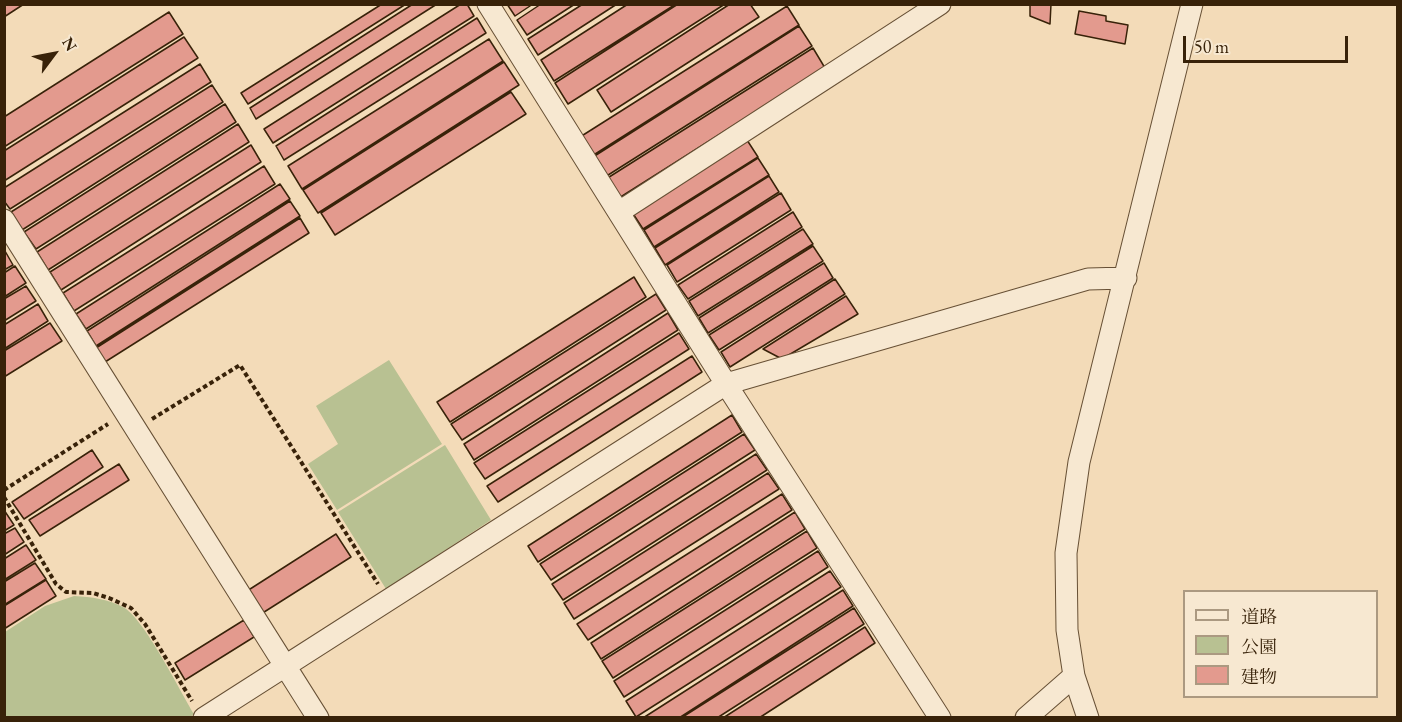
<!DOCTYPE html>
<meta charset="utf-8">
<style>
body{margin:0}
#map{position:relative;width:1402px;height:722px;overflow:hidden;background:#f3dbb8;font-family:"EB Garamond","Noto Serif JP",serif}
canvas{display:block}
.frame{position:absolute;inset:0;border:6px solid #382209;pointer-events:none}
.legend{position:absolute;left:1183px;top:590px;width:195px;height:108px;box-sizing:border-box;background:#f7e8d1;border:2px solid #ab9981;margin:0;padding:8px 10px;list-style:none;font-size:18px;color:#382209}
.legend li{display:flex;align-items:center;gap:12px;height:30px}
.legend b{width:30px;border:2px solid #ab9981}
.north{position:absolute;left:24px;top:24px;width:60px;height:60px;-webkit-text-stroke:4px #f7e8d1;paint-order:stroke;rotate:58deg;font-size:16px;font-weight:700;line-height:24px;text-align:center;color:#382209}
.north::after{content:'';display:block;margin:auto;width:21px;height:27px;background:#382209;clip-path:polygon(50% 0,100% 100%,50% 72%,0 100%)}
.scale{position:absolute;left:1183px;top:36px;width:165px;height:27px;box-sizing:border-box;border:3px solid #382209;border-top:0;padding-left:8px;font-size:18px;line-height:21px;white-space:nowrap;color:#382209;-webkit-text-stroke:4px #f7e8d1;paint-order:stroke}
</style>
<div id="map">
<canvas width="1402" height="722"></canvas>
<div class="frame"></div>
<ul class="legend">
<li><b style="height:8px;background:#f7e8d1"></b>道路</li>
<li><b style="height:16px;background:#b8c192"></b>公園</li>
<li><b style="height:16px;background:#e39a8e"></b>建物</li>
</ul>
<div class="north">N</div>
<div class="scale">50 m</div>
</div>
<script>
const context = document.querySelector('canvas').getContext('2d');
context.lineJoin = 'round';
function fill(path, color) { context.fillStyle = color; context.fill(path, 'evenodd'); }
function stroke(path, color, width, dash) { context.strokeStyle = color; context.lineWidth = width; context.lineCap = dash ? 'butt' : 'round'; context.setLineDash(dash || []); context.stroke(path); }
const green = new Path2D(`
 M389,360L442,444L337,510L308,464L338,444L316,406Z
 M445,445L491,520L386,589L338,512Z
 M74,596C92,597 107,599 123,607C144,618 180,691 194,714L189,718L5,717V632L45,606Z`);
const building = new Path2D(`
 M4,4H24L4,17Z
 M382,4H406L248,104L241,93Z
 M413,4H437L256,119L250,108Z
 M461,4H467L474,16L273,143L264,129Z
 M507,4H533L515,16Z
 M541,4H575L527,35L517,20Z
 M583,4H617L538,55L528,39Z
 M628,4H676L554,81L541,60Z
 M678,4H725L568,104L555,83Z
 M730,4H750L759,17L611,112L597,90Z
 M1030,4H1051L1050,24L1030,16Z
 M787,6L799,25L592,156L580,137Z
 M1079,11L1106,16V21L1128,25L1125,44L1075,34Z
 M169,12L183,34L4,147V117Z
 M477,18L486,33L284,160L276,146Z
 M799,26L812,46L605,177L593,157Z
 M184,37L198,58L4,181V151Z
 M489,39L503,61L302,189L288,166Z
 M813,48L825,68L619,198L606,179Z
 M504,62L519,85L318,213L303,190Z
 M200,64L211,82L10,209L4,201V188Z
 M212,85L223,102L22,230L11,212Z
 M511,92L526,114L335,235L321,213Z
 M225,104L236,122L36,249L24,232Z
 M238,124L249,142L48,270L37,252Z
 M747,140L758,157L643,229L632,212Z
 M251,145L261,162L61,290L50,272Z
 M758,158L769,175L654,247L644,230Z
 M264,166L275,184L74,311L63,293Z
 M769,176L779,192L665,265L655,248Z
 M280,184L290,199L86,329L76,314Z
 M781,193L791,210L677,282L667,265Z
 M290,201L300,216L96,346L87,331Z
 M793,212L802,227L688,299L678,285Z
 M300,218L309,233L105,362L96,348Z
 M803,229L813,244L698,316L689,301Z
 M813,246L823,261L708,333L699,318Z
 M5,251L13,265L4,270V251Z
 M824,263L833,278L719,350L709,335Z
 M15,266L26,283L4,297V273Z
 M634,277L646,297L450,422L437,402Z
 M835,279L845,294L730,367L721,352Z
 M26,286L36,301L4,321V299Z
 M656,294L666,310L462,440L451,424Z
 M846,296L858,314L782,359L763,349Z
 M38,304L48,321L4,349V325Z
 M668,313L678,330L474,460L464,444Z
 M50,323L62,341L4,377V351Z
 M679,333L689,349L485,479L474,463Z
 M692,356L702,372L498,502L487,486Z
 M732,415L742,432L538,562L528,546Z
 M744,434L755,450L551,580L540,564Z
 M92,450L103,467L24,519L12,502Z
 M756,454L767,470L563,600L552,584Z
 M119,464L129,480L40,536L29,520Z
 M768,473L779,489L574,619L564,603Z
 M782,494L792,510L588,640L577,624Z
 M4,510L14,525L4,531Z
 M795,512L805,529L601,659L591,643Z
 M15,528L24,542L4,555V534Z
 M807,531L817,548L613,678L602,661Z
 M336,534L351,557L261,614L247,591Z
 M26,545L36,560L4,580V559Z
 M818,551L828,567L624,697L614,681Z
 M35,563L46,579L4,605V582Z
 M830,571L841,587L636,717L626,701Z
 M46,580L56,596L4,629V606Z
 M843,590L853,606L679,718H643Z
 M854,608L864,624L717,718H681Z
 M244,620L254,637L185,680L175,663Z
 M865,627L875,643L759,718H723Z`);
const path = new Path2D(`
 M152,419L240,365L378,584
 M4,490L108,424
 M4,497L56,584L66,592L93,593L109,598L131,608L145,624L192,701`);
const minor = new Path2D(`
 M488,4L726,384L940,718
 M619,212L940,4
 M4,220L318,718
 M204,718L726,384L1088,279L1126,278
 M1026,718L1074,676
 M1088,718L1074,676L1067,630L1066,553L1079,462L1192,4`);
fill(green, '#b8c192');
fill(building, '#e39a8e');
stroke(building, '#382209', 1.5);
stroke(minor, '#675035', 23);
stroke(path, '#382209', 4, [4.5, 3]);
stroke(minor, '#f7e8d1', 21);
</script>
